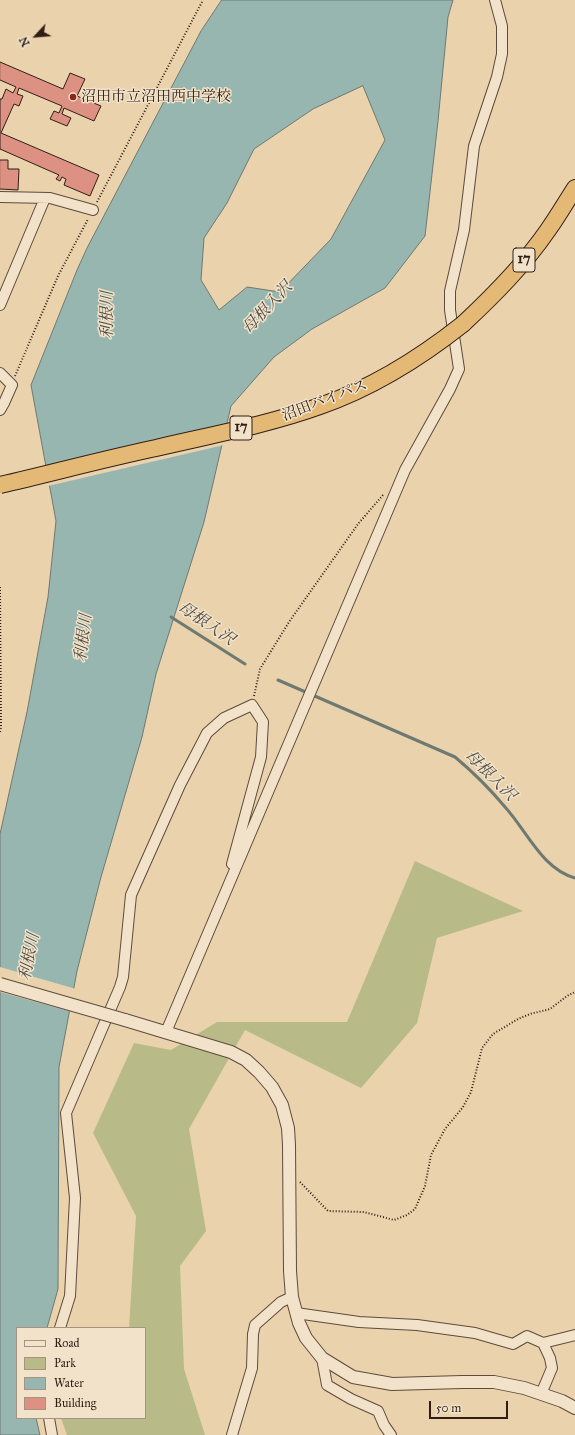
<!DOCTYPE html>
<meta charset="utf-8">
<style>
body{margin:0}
#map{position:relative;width:575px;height:1435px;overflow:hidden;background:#e9d2ac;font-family:"IM FELL Great Primer",serif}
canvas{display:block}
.legend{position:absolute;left:16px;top:1327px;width:130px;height:92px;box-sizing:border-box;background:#f1e2c9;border:1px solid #a49481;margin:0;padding:5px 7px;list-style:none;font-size:12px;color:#301e16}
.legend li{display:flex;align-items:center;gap:8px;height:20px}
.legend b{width:20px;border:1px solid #a49481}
.north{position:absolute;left:16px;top:16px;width:40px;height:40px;-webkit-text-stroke:3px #f1e2c9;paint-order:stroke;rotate:244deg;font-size:11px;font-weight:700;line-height:16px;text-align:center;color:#301e16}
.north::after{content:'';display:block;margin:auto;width:14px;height:18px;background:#301e16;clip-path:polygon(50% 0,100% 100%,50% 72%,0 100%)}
.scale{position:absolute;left:429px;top:1401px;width:79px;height:18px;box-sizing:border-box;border:2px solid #301e16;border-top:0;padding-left:5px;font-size:12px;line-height:14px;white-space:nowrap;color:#301e16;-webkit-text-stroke:3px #f1e2c9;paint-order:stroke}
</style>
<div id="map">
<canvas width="575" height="1435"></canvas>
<ul class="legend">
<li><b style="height:5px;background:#f1e2c9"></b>Road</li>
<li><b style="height:11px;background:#b8bb88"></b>Park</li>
<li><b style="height:11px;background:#98b6b0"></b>Water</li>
<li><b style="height:11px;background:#dd9182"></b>Building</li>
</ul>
<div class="north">N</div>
<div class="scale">50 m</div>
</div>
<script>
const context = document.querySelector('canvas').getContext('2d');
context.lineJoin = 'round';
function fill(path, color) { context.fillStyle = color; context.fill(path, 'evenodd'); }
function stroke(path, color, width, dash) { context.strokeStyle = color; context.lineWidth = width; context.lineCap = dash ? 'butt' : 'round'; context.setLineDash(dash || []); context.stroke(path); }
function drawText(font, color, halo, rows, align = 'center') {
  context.font = font + ' "IM FELL Great Primer","Noto Serif JP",serif'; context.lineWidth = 3; context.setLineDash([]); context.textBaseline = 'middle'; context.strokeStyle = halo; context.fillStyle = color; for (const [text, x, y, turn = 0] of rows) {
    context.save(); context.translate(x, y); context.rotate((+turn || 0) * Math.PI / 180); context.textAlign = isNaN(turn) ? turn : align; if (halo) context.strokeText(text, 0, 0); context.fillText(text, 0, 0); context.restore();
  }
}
const green = new Path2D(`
 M415,861L523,911L437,938L417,1023L361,1088L245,1030L189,1129L206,1231L180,1266L184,1369L205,1435H67L61,1418H145V1328H129L136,1216L93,1133L134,1043L171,1050L217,1022H347Z`);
const water = new Path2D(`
 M222,0H453L448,17L438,121L425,236L385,288L312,329L274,357L231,406L204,522L156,674L142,737L101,877L77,971L59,1067L58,1289L47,1328H17V1418H36L40,1435H0V834L27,712L48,597L56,521L31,385L77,270L87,248L201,31ZM363,86L385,140L331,239L280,292L247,287L219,310L201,280L204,238L227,203L254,149L313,109Z`);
const pier = new Path2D(`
 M229,424L224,445L48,486L44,467Z
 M0,967L76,989L72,1012L0,992Z`);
const stream = new Path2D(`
 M171,617L245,664
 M278,680L455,757C473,772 490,789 505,807C527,831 542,869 575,878`);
const building = new Path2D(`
 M0,62L63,89L70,73L85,79L77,96L101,106L94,121L64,108L62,114L71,118L67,126L50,119L54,111L59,113L62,106L19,88L17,94L23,96L19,106L14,104L1,133L99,175L90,196L64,185L66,179L62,177L60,181L56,179L59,175L0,149V99H2L6,89L13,93L16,87L0,80Z
 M0,160H8V169H19L18,190L0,189Z`);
const path = new Path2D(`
 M97,202L203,0
 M15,376L58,276L88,219
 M0,587L1,727L0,732
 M254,696L260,669L289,622L358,524L383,495
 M300,1182L328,1211L364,1212L394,1220L407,1215L415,1209L425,1186L431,1155L445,1129L463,1107L471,1092L482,1048L493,1034L518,1019L530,1014L550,1009L567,996L575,992`);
const minor = new Path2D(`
 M0,197L50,198L93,210
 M0,305L45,198
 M0,373L12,385L4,403L0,410
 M166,1032L405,470L450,389L459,369L450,310V291L464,230L474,146L497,77L502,54V26L495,0
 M296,1313L359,1322L417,1325L475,1333L513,1344L527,1336L543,1343L550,1358L552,1368L541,1394
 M60,1328L70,1296L75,1198L66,1113L120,987L123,977L131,895L180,785L207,733L224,718L252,705L263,722L261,757L232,864
 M543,1343L575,1335
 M322,1358L327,1385L351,1399L378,1411L384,1425L391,1435
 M49,1418L52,1435
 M232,1435L252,1368L253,1334L255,1325L281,1302L292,1297`);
const tertiary = new Path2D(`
 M125,1020L231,1052L246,1060L259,1072L272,1087L282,1105L288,1128L289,1145L290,1271L292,1297L299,1323L306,1338L322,1358L353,1377L392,1384L462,1382H494L524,1388L562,1401L575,1408`);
const trunk = new Path2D(`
 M463,324C494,295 524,265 548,230C558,216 566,202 575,188`);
const tertiaryBridge = new Path2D(`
 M0,984L125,1020`);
const trunkBridge = new Path2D(`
 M0,485C52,473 104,459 156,448C211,435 267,425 320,406C372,388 420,358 463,324`);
const markers = [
 [73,97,4,"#8f2418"]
];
const shields = [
 [524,260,22],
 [241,428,22]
];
const shieldNames = [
 ["17",524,260],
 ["17",241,428]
];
const poiNames = [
 ["沼田市立沼田西中学校",81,97]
];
const streetNames = [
 ["沼田バイパス",325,401,-21]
];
const waterNames = [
 ["母根入沢",268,308,-47],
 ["利根川",108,315,-90],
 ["母根入沢",206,624,34],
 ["利根川",84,638,-83],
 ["母根入沢",490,776,45],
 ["利根川",30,957,-79]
];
fill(green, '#b8bb88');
fill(water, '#98b6b0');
stroke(water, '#6e7972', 1);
fill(pier, '#e9d2ac');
stroke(stream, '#6e7972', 3);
fill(building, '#dd9182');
stroke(building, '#301e16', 1);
stroke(minor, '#5e4b3c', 12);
stroke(tertiary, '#5e4b3c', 14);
stroke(trunk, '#301e16', 18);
stroke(path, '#301e16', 2, [1, 2]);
stroke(minor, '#f1e2c9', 10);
stroke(tertiary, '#f1e2c9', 12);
stroke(trunk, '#e4b976', 16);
stroke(tertiaryBridge, '#5e4b3c', 14, []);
stroke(trunkBridge, '#301e16', 18, []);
stroke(tertiaryBridge, '#f1e2c9', 12);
stroke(trunkBridge, '#e4b976', 16);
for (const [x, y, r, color] of markers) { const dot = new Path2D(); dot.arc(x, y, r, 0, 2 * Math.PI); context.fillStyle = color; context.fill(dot); stroke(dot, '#f1e2c9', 1.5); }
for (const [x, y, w] of shields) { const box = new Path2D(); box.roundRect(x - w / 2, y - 12, w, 24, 3); context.fillStyle = '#f1e2c9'; context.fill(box); stroke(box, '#301e16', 1); }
drawText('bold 14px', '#301e16', null, shieldNames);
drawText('15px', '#301e16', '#f1e2c9', poiNames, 'left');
drawText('15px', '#301e16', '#f1e2c9', streetNames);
drawText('italic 16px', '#4f4c44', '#f1e2c9', waterNames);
</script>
